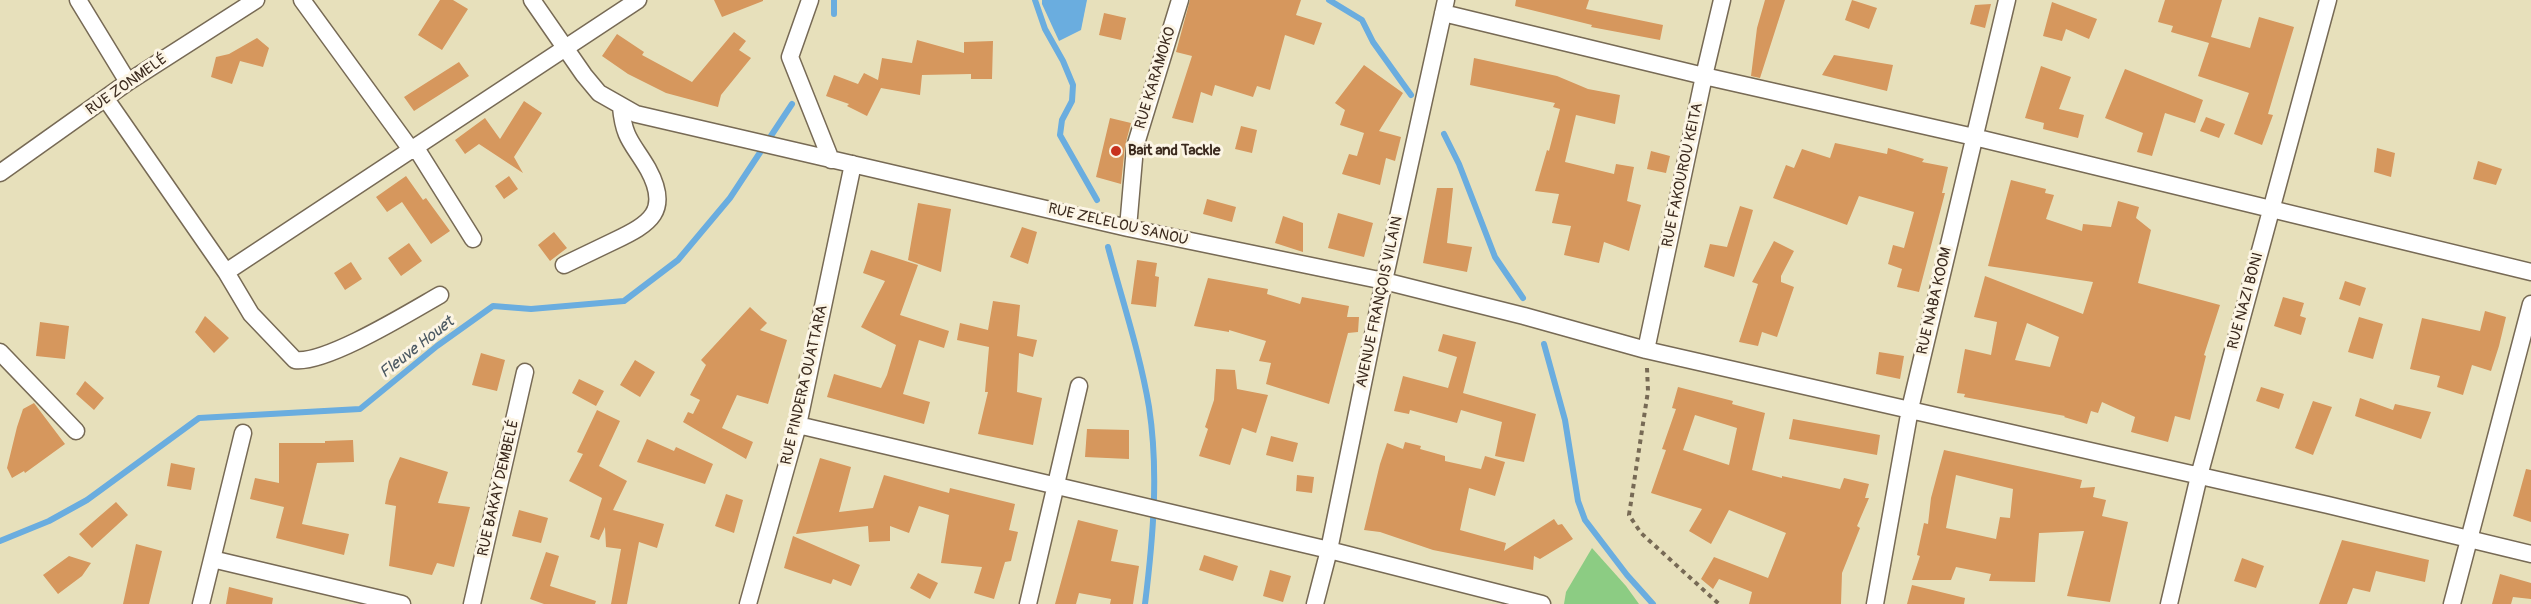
<!DOCTYPE html>
<meta charset="utf-8">
<style>
body{margin:0}
canvas{display:block;background:#e7e0bb}
</style>
<canvas width="2531" height="604"></canvas>
<script>
const context = document.querySelector('canvas').getContext('2d');
context.lineJoin = 'round';
function fill(path, color) { context.fillStyle = color; context.fill(path, 'evenodd'); }
function stroke(path, color, width, dash) { context.strokeStyle = color; context.lineWidth = width; context.lineCap = dash ? 'butt' : 'round'; context.setLineDash(dash || []); context.stroke(path); }
function drawText(font, color, halo, rows, align = 'center') {
  context.font = font + ' Pangolin,sans-serif'; context.lineWidth = 6; context.setLineDash([]); context.textBaseline = 'middle'; context.strokeStyle = halo; context.fillStyle = color; for (const [text, x, y, turn = 0] of rows) {
    context.save(); context.translate(x, y); context.rotate((+turn || 0) * Math.PI / 180); context.textAlign = isNaN(turn) ? turn : align; if (halo) context.strokeText(text, 0, 0); context.fillText(text, 0, 0); context.restore();
  }
}
const green = new Path2D(`
 M1592,548L1626,586L1639,604H1564L1566,592Z`);
const water = new Path2D(`
 M1042,0H1087L1081,30L1059,41L1042,4Z`);
const stream = new Path2D(`
 M1035,0L1045,29L1063,61L1073,85L1072,101L1062,120L1060,135L1097,200
 M1329,0L1362,20L1373,42L1411,95
 M834,14V0
 M1444,134L1459,164L1495,257L1523,298
 M1108,247C1122,300 1140,353 1149,407C1159,472 1153,539 1145,604
 M1544,344L1565,420L1578,501L1585,520L1627,575L1653,604
 M0,541L49,521L87,500L199,418L360,409L437,346L493,306L531,309L624,301L678,260L730,198L792,104`);
const building = new Path2D(`
 M440,0H453L468,9L442,50L418,35Z
 M714,0H763V1L722,17Z
 M1190,0H1301L1296,15L1322,23L1314,45L1285,35L1270,90L1257,86L1253,97L1215,85L1212,96L1201,92L1193,123L1172,118L1192,56L1176,52Z
 M1516,0H1589L1586,9L1663,25L1660,40L1591,27L1592,25L1515,6Z
 M1765,0H1785L1760,78L1751,76L1757,28Z
 M1852,0L1877,8L1869,29L1845,20Z
 M2165,0H2222L2211,37L2250,48L2259,17L2294,27L2268,114L2273,115L2262,145L2234,134L2249,93L2198,76L2209,43L2171,32L2173,26L2158,22Z
 M2052,2L2097,19L2089,39L2066,29L2062,41L2043,36Z
 M1991,4L1985,28L1970,24L1975,5Z
 M1104,13L1126,18L1121,40L1099,35Z
 M734,32L746,41L739,50L751,58L721,95L718,107L666,93L628,74L602,56L617,34L644,52L642,55L692,82Z
 M257,38L269,48L263,67L240,61L232,84L211,77L216,57L229,54Z
 M917,40L964,53V42L993,41L992,79H971V74L922,75L920,95L881,88L867,116L847,106L849,104L826,96L834,75L858,84L864,73L878,80L882,58L912,63Z
 M1834,55L1893,65L1887,91L1822,75Z
 M1474,58L1557,76L1588,89L1620,95L1615,124L1576,115L1565,162L1614,174L1616,164L1634,167L1627,201L1641,205L1629,251L1604,242L1599,263L1564,255L1571,226L1552,223L1559,194L1535,191L1547,150L1549,151L1560,109L1553,107L1555,103L1470,85Z
 M459,62L469,76L414,111L404,97Z
 M1364,65L1403,93L1379,131L1401,137L1395,161L1386,158L1380,185L1342,174L1349,154L1357,156L1364,133L1340,125L1345,110L1335,103Z
 M2041,66L2071,77L2059,109L2084,115L2078,138L2043,129L2044,123L2025,118Z
 M2125,69L2203,100L2195,123L2165,113L2152,156L2137,152L2143,133L2105,118Z
 M524,101L542,113L514,157L523,173L479,144L465,154L455,140L485,118L500,139Z
 M2206,117L2225,124L2219,138L2200,131Z
 M1110,118L1131,123L1125,146L1121,184L1096,177Z
 M1241,126L1257,130L1252,153L1235,149Z
 M1835,143L1887,154L1888,148L1924,159L1922,162L1948,167L1942,193H1945L1919,292L1897,287L1902,269L1888,264L1893,245L1904,248L1914,212L1859,196L1847,225L1773,198L1786,165L1794,168L1802,149L1830,158Z
 M2377,148L2395,153L2391,177L2374,172Z
 M1651,151L1670,156L1666,173L1647,169Z
 M2478,161L2502,169L2496,185L2473,179Z
 M406,176L423,200L426,198L450,231L431,244L402,202L387,212L376,197Z
 M509,176L518,189L504,199L495,186Z
 M2011,180L2046,189L2045,193L2054,195L2046,219L2082,231L2083,224L2111,227L2118,201L2139,207L2136,218L2151,230L2138,283L2220,305L2204,355L2206,356L2190,420L2175,416L2168,442L2131,432L2135,417L2102,402L2098,413L2091,411L2087,424L2064,417L2065,416L1964,397L1965,394L1957,393L1965,349L1991,355L1997,322L1974,317L1985,276L2083,314L2093,282L1988,266ZM2027,323L2059,337L2050,367L2015,360Z
 M1437,188H1453L1447,243L1472,247L1467,272L1423,263Z
 M1207,199L1236,207L1232,222L1203,214Z
 M918,203L951,209L941,272L908,260Z
 M1740,206L1753,210L1734,277L1704,267L1710,244L1727,247Z
 M1338,213L1373,223L1364,257L1328,248Z
 M1283,216L1303,223V252L1275,243Z
 M1022,227L1037,232L1028,264L1010,257Z
 M554,232L567,248L550,261L538,245Z
 M1774,241L1794,251L1781,276V282L1794,287L1777,337L1762,332L1758,346L1739,342L1758,284L1752,282Z
 M409,243L422,261L401,276L388,258Z
 M871,250L918,265L900,315L949,331L944,348L919,340L903,394L930,402L924,424L827,397L834,374L881,388L887,375L896,345L861,327L885,281L863,273Z
 M1137,260L1157,263L1155,276L1159,277L1156,307L1131,304Z
 M351,262L362,279L345,290L334,273Z
 M1208,278L1268,289L1267,294L1300,304L1302,297L1349,306L1347,317H1359L1358,332L1348,333L1329,404L1266,384L1271,363L1259,361L1266,341L1229,330V332L1194,326Z
 M2345,281L2366,288L2360,306L2339,299Z
 M2283,297L2304,303L2300,316L2306,318L2301,335L2274,326Z
 M993,301L1020,305L1017,336L1037,340L1033,357L1019,353L1017,392L1042,398L1033,445L978,434L988,392H985L989,347L957,340L960,323L988,330Z
 M750,307L767,323L760,330L787,340L768,404L737,395L722,428L753,442L746,459L683,422L688,412L693,414L700,400L690,395L706,365L701,360Z
 M2485,311L2506,317L2499,346L2491,371L2472,365L2463,395L2437,387L2440,376L2410,369L2422,318L2480,331Z
 M205,316L229,338L214,353L195,332Z
 M2359,317L2383,324L2373,359L2348,352Z
 M40,322L69,326L65,359L36,356Z
 M1443,334L1476,342L1463,393L1536,414L1524,462L1495,456L1502,422L1461,410L1457,423L1410,410L1409,414L1394,411L1403,376L1448,388L1457,357L1438,351Z
 M1879,352L1904,356L1900,379L1876,374Z
 M481,353L505,360L497,391L472,385Z
 M635,360L655,372L640,397L620,385Z
 M1216,369L1235,370L1237,389L1268,395L1256,433L1242,428L1230,465L1199,456L1208,429L1205,427L1214,400Z
 M579,379L604,391L596,406L572,393Z
 M85,381L104,398L94,410L76,394Z
 M1678,387L1733,401L1732,404L1765,413L1752,470L1782,478V476L1840,489L1844,478L1869,484L1865,498H1869L1857,526L1860,528L1842,573L1841,604H1749L1752,592L1719,579L1713,589L1701,579L1714,557L1768,578L1786,533L1729,510L1711,544L1689,531L1702,509L1651,493L1666,450L1662,449L1676,409L1672,408ZM1695,415L1737,428L1729,465L1683,450Z
 M2261,387L2284,394L2279,409L2256,401Z
 M2360,398L2393,410L2395,404L2431,412L2421,439L2355,416Z
 M2313,401L2332,407L2313,455L2295,448Z
 M34,403L65,444L25,473L24,471L12,478L7,468L17,427L23,409Z
 M597,410L620,421L599,466L627,481L613,510L664,524L657,548L639,542L627,604H611L621,549L606,547L605,527L599,540L590,537L602,498L569,481L583,454L577,452Z
 M1793,419L1880,435L1877,455L1789,439Z
 M1087,429L1129,430V459L1085,457Z
 M1271,436L1298,443L1293,462L1266,455Z
 M647,439L674,451L676,447L713,464L705,484L637,462Z
 M353,440L354,462L317,463L302,524L349,534L344,555L276,538L284,507L250,499L255,478L279,483V443H325V441Z
 M1405,442L1421,446L1420,449L1445,456V461L1476,468L1481,469L1485,456L1505,462L1495,496L1469,488L1460,530L1506,543L1504,551L1554,519L1558,525L1562,524L1573,539L1540,559L1534,556L1533,570L1433,550L1380,532L1364,530L1380,464L1387,443L1403,449Z
 M1944,450L2082,480L2080,488L2095,487L2093,497L2106,500L2102,516L2128,522L2110,602L2067,596L2084,531L2039,533L2035,582L1989,581L1991,574L1956,567L1951,580H1912L1920,556L1917,555L1924,523L1928,524L1931,498ZM1956,475L2013,489L2010,518L2000,517L1996,539L1946,528Z
 M400,457L448,472L438,503L470,507L454,567L437,563L432,575L389,566L396,506L385,504L389,481Z
 M820,458L851,467L839,512L873,508L884,475L949,493L950,488L1015,504L1009,530L1018,532L1011,561L1005,562L994,599L974,593L982,567L941,563L949,515L919,506L909,533L890,526V541L869,542L868,526L796,534Z
 M171,463L195,468L191,490L167,486Z
 M2526,469L2531,470V522L2513,516Z
 M1297,475L1314,477L1312,493L1296,491Z
 M726,494L743,500L734,533L715,526Z
 M116,502L128,515L92,548L79,534Z
 M519,510L548,518L541,543L512,536Z
 M1078,520L1118,530L1111,561L1139,566L1133,604H1110L1111,599L1079,593L1076,604H1055Z
 M793,536L860,565L851,586L833,579L831,584L784,568Z
 M2342,540L2429,560L2425,582L2376,571L2370,592L2353,588L2347,604H2319Z
 M136,544L162,551L149,604H123Z
 M546,552L559,556L550,586L596,601L595,604H544L530,599Z
 M1204,555L1238,566L1233,581L1199,570Z
 M69,556L91,563L82,576L58,594L43,575Z
 M2242,558L2264,566L2256,588L2234,581Z
 M1270,570L1291,576L1283,602L1263,596Z
 M918,573L938,583L930,599L910,588Z
 M2500,574L2531,583V599L2513,597L2511,604H2492Z
 M1912,585L1965,598L1964,604H1907Z
 M229,587L273,598L272,604H226Z`);
const path = new Path2D(`
 M1647,368L1648,391L1629,515L1641,533L1719,604`);
const street = new Path2D(`
 M78,0L128,82
 M302,0L412,151
 M532,0L584,75L599,93L636,114L1128,228L1384,281L1524,316L1646,350L2328,505L2531,554
 M810,0L790,57L831,160
 M1443,13L1704,76L1974,137L2531,272
 M106,99L226,272L251,314L295,360C326,364 410,312 440,295
 M416,148L473,239
 M0,173L128,82L256,0
 M1128,228L1135,147L1180,0
 M564,265C581,257 597,249 614,241C650,224 671,211 648,169C633,143 624,140 621,107
 M226,272L638,0
 M1646,350L1704,76L1722,0
 M0,352L76,431
 M798,425L1329,550L1542,604
 M212,559L402,604
 M201,604L243,433
 M472,604L525,372
 M748,604L798,425L853,164
 M1028,604L1079,386
 M1315,604L1329,550L1384,281L1446,0
 M1875,604L1910,409L2007,0
 M2169,604L2199,476L2328,0
 M2452,604L2531,304`);
const markers = [
 [1116,151,6,"#c8321e"]
];
const streetNames = [
 ["RUE KARAMOKO",1156,78,-73],
 ["RUE ZONMELÉ",127,85,-35],
 ["RUE FAKOUROU KEITA",1683,175,-78],
 ["RUE ZELELOU SANOU",1118,225,13],
 ["RUE NABA KOOM",1935,301,-77],
 ["RUE NAZI BONI",2246,301,-75],
 ["AVENUE FRANÇOIS VILAIN",1380,302,-78],
 ["RUE PINDERA OUATTARA",805,385,-77],
 ["RUE BAKAY DEMBELÉ",499,488,-77]
];
const poiNames = [
 ["Bait and Tackle",1128,151]
];
const waterNames = [
 ["Fleuve Houet",417,348,-38]
];
fill(green, '#8ccc83');
fill(water, '#6aaddf');
stroke(stream, '#6aaddf', 6);
fill(building, '#d6975d');
stroke(street, '#776a55', 19);
stroke(path, '#776a55', 4, [4.5, 4.5]);
stroke(street, '#fff', 16);
for (const [x, y, r, color] of markers) { const dot = new Path2D(); dot.arc(x, y, r, 0, 2 * Math.PI); context.fillStyle = color; context.fill(dot); stroke(dot, '#fcf5e5', 2); }
drawText('15px', '#3b2a1e', '#fcf5e5', streetNames);
drawText('bold 15px', '#3b2a1e', '#fcf5e5', poiNames, 'left');
drawText('italic 16px', '#4b5862', '#fcf5e5', waterNames);
</script>
